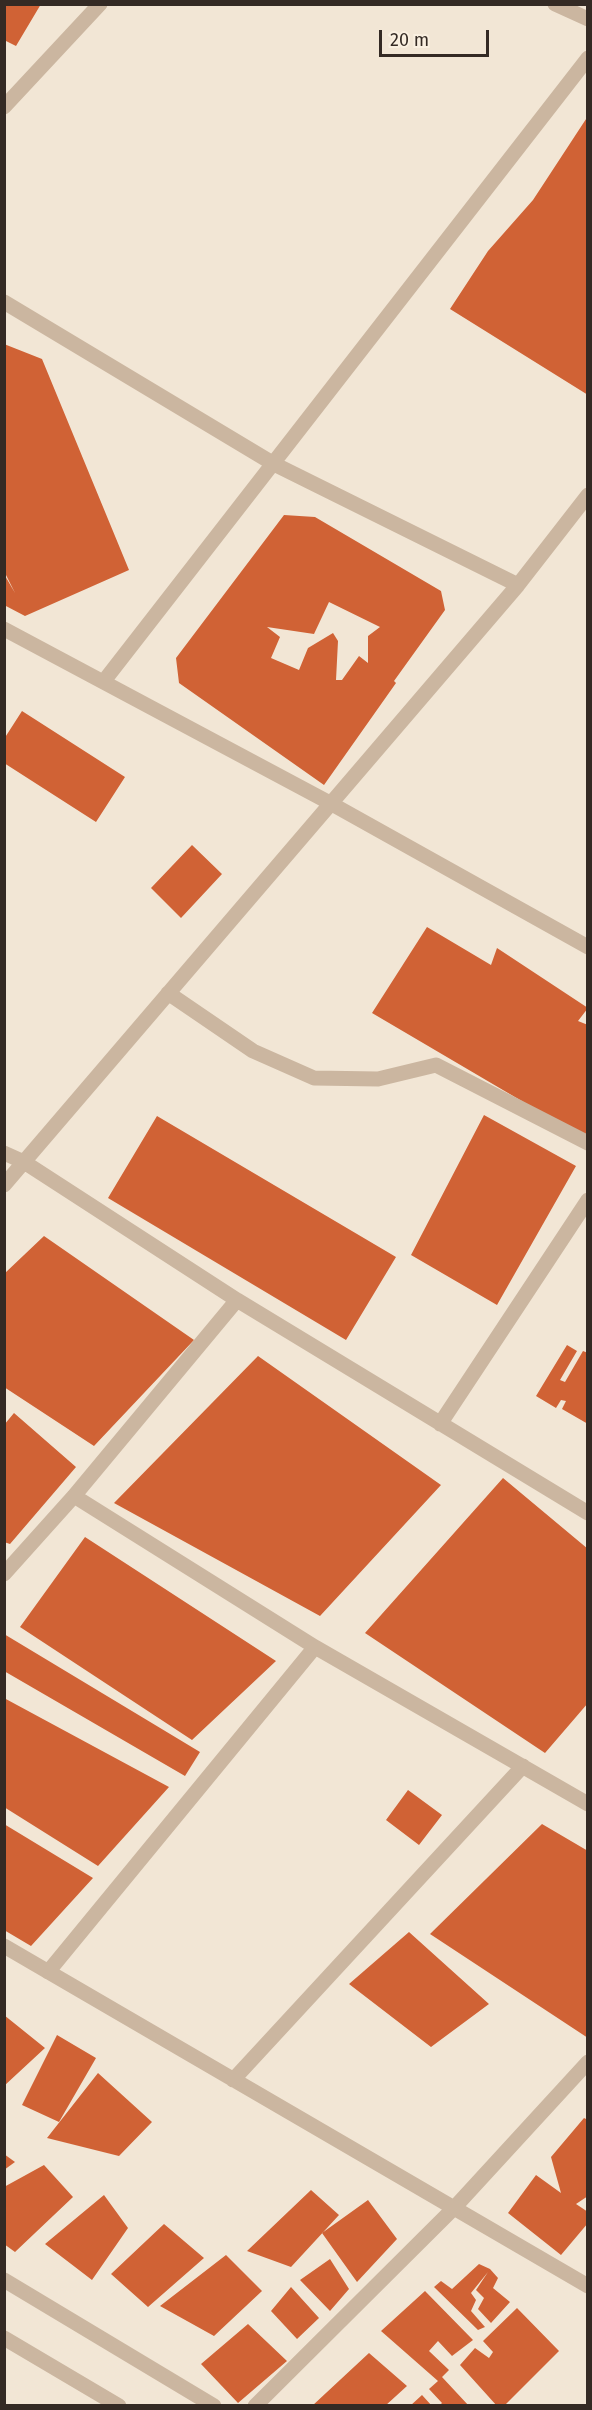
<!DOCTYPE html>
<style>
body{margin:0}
#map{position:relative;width:592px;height:2410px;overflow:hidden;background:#f2e6d5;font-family:"Fira Sans",sans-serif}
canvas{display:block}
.frame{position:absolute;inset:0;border:6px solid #342a24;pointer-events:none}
.scale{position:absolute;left:379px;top:30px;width:110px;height:27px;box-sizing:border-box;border:3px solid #342a24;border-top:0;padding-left:8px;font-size:18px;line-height:21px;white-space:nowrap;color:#342a24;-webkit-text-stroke:4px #faf0e1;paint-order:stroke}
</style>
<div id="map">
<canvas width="592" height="2410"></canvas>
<div class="frame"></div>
<div class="scale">20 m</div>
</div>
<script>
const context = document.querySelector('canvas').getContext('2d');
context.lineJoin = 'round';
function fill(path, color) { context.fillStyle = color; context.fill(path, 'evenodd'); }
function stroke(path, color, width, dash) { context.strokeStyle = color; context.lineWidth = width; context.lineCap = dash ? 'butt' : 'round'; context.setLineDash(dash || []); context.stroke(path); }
const building = new Path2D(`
 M4,4H41L16,46L4,40Z
 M588,116V395L450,309L488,251L533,200Z
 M4,344L42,359L129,570L25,616L4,605V574L15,593L4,571Z
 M284,515L315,517L441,591L445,610L394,681L396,683L324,785L179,683L176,658ZM329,602L380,627L368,636V663L359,656L342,680H336L338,641L333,633L308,648L299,670L271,658L280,637L267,627L314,634Z
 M22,711L125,777L96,822L4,763V739Z
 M192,845L222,874L181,918L151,888Z
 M427,927L491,965L497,948L588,1008L578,1021L588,1025V1140L372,1013Z
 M484,1115L576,1166L497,1305L411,1255Z
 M157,1116L396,1257L346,1340L108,1198Z
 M44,1236L194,1340L94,1446L4,1387V1274Z
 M567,1345L577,1351L560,1380L565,1382L583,1351L588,1353V1424L562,1409L566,1401L561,1400L556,1408L536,1396Z
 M258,1356L441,1485L320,1616L114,1503Z
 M14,1413L76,1467L10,1544L4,1542V1425Z
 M503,1478L588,1549V1703L545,1753L365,1633Z
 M85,1537L276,1661L192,1740L20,1627Z
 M4,1634L200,1752L185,1776L4,1671Z
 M4,1698L169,1787L98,1866L4,1807Z
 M408,1790L442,1815L419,1845L386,1820Z
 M4,1824L93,1878L31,1946L4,1930Z
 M542,1824L588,1851V2038L430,1934Z
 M409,1932L489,2004L431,2047L349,1984Z
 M4,2015L45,2048L4,2086Z
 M57,2035L96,2058L59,2122L22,2105Z
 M98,2073L152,2122L119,2156L47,2138Z
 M584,2118L588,2120V2196L576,2204L588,2212V2223L561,2255L508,2213L536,2175L561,2193L551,2157Z
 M4,2154L15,2162L4,2170Z
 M44,2165L73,2197L15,2252L4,2244V2187Z
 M311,2190L339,2215L291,2267L247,2251Z
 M104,2195L128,2228L92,2280L45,2244Z
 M368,2200L397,2239L357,2282L322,2233Z
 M164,2224L204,2258L148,2307L111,2274Z
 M226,2255L262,2291L214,2336L160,2306Z
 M330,2259L349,2289L330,2311L300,2280Z
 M479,2264L490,2269L498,2278L493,2288L510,2302L491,2323L478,2309L484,2298L476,2290L488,2272L471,2293L476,2300L471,2311L485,2327L478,2330L434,2287L441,2281L452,2289Z
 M291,2287L319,2318L297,2339L271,2311Z
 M425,2291L473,2340L452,2356L438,2341L429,2351L449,2370L442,2377L469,2406H439L442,2403L429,2389L438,2381L381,2331Z
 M517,2308L559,2351L504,2406H497L460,2365L475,2348L489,2358L493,2352L483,2341Z
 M248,2324L287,2361L238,2403L201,2364Z
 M369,2353L407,2386L385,2406H312Z
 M422,2395L432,2406H410Z`);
const minor = new Path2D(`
 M555,4L588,19
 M4,107L100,4
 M4,302L274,464L518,585
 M4,629L330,803L588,947
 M104,681L588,58
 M168,993L253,1051L314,1078L378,1079L436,1065L588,1143
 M4,1153L24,1162L237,1300L588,1513
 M4,1185L518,585L588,495
 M440,1424L588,1200
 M74,1496L315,1647L588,1804
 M4,1574L74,1496L237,1300
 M4,1946L588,2286
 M48,1972L315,1647
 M233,2080L523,1766
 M4,2280L214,2406
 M4,2338L119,2406
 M255,2406L454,2208L588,2062`);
fill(building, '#d06235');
stroke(minor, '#cbb6a0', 15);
</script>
